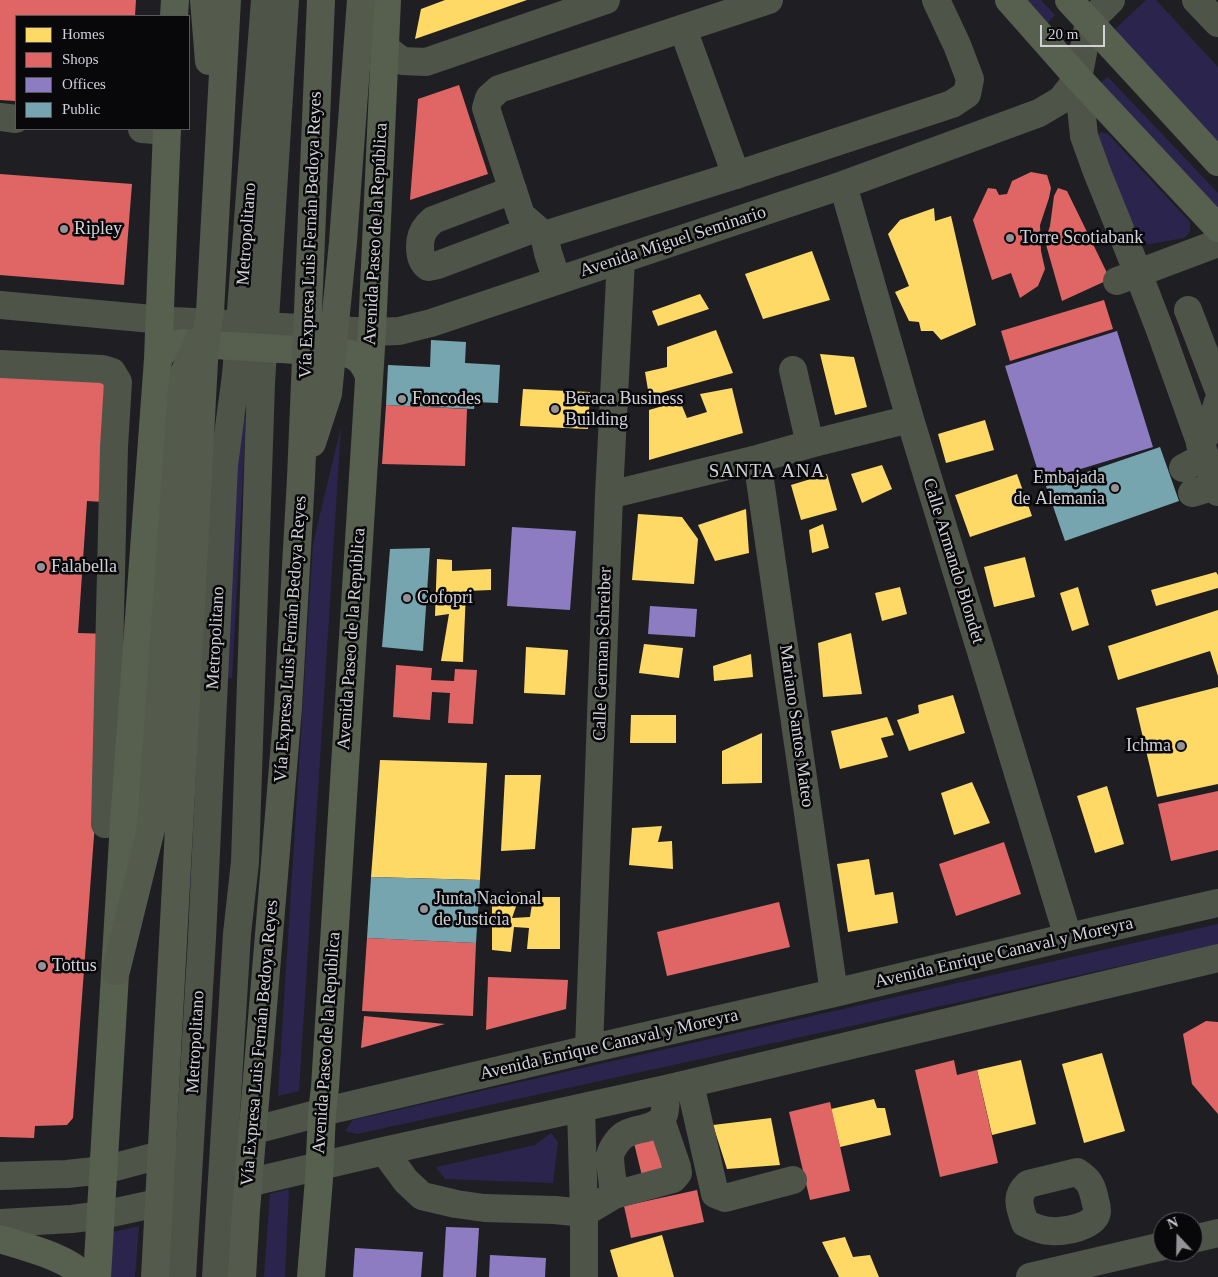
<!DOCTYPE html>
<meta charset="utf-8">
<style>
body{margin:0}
#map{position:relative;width:1218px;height:1277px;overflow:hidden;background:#1f1f23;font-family:Georgia,serif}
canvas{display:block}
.legend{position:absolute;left:15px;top:15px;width:175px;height:115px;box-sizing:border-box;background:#08080b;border:1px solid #58585c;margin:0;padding:6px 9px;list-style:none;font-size:15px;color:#d1d1d6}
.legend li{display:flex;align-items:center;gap:10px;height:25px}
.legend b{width:25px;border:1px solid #58585c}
.north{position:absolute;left:1153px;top:1212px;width:50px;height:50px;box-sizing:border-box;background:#08080b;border:1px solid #58585c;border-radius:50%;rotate:339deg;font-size:14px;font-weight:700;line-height:20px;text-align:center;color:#d1d1d6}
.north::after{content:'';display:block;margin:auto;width:18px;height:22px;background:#939397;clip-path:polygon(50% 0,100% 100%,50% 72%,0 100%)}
.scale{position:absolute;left:1040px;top:25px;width:65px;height:22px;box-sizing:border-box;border:2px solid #d1d1d6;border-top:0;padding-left:6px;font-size:15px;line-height:18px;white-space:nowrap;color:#d1d1d6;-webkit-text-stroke:4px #08080b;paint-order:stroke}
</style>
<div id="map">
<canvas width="1218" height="1277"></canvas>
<ul class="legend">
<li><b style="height:14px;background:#ffd966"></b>Homes</li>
<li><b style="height:14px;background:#e06666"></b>Shops</li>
<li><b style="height:14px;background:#8e7cc3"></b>Offices</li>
<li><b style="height:14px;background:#76a5af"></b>Public</li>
</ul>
<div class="north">N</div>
<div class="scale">20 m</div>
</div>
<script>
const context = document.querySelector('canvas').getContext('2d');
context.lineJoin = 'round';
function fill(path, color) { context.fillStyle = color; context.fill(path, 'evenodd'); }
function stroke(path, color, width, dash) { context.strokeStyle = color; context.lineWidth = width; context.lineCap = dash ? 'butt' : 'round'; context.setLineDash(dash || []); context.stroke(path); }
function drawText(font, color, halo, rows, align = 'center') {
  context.font = font + ' Georgia,serif'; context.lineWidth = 5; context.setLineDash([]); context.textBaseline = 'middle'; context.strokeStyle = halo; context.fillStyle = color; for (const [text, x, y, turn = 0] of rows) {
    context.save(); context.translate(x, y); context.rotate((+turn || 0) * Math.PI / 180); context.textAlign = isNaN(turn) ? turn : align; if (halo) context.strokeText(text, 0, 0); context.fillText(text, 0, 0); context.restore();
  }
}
const green = new Path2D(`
 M1024,0H1041L1055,15L1046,25Z
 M1146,0H1156L1218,67V141L1114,30Z
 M1108,77L1218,193V211L1100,83Z
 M1100,132L1108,134L1190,222V232L1184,238L1150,244L1143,243L1098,154L1093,143Z
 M237,418H246L232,678H219Z
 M341,427L299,1091L278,1096L313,544Z
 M1218,924V944L865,1023L357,1134L345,1131L353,1120Z
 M551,1133L558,1142L553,1183L445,1179L436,1167L535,1145Z
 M289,1189L285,1277H264L270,1194Z
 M139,1226L135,1277H110L113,1232Z`);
const homes = new Path2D(`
 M445,0H527L415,39L421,9Z
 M934,208L935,221L951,216L976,325L941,340L933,331H921L919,322L909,321L895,292L909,286L888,234L900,220Z
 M812,251L830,300L763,319L745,274Z
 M700,294L709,309L658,326L652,311Z
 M716,330L733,373L649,396L645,372L667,367V347Z
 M820,354L854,357L867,407L835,415Z
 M732,388L743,433L649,460V410L680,401L687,418L707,412L700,394Z
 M523,389L590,392L588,429L520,426Z
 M985,420L994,450L946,463L938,434Z
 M882,465L892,489L862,503L851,474Z
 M827,474L837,510L801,520L791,485Z
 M1017,474L1032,516L970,537L955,495Z
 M746,509L749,553L715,561L698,525Z
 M638,514L682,517L698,539L694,584L632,580Z
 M823,524L829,548L812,553L809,530Z
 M1025,557L1035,597L994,607L984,567Z
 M437,559L452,560V571L491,569V590L466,591L463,662L441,661L449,614L435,616Z
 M1216,572L1218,575V588L1156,606L1151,590Z
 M900,587L907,614L882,621L875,593Z
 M1078,587L1089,625L1072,631L1060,593Z
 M1218,610V676L1210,651L1118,680L1108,646Z
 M851,633L862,694L823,697L818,643Z
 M644,644L683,648L679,678L639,673Z
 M526,647L568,650L565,695L524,693Z
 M751,654L753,677L714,681L713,666Z
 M1218,687V784L1157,797L1136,708Z
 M953,695L965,733L909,751L897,720L919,713L918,705Z
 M631,715H676V743H630Z
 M887,717L894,735L881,738L888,757L840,769L831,731Z
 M762,733V783L722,784V751Z
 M380,760L487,763L480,880L371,877Z
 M505,775H541L535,849L501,851Z
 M972,782L990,823L954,835L941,793Z
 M1107,786L1124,844L1095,853L1077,796Z
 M662,826L658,842L672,841L673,869L629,865L632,828Z
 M869,859L875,895L893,892L898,923L848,932L837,864Z
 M521,892L512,918L530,917L533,897H560V949H527L529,928L514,927L511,952L492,950V899Z
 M1102,1053L1125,1131L1084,1143L1062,1064Z
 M1021,1060L1036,1124L992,1135L977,1070Z
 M874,1099L877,1108H885L891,1135L840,1147L831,1109Z
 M771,1118L780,1165L727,1169L713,1125Z
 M662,1235L674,1277H618L610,1250Z
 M845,1237L853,1257L870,1255L879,1277H839L822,1242Z`);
const shops = new Path2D(`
 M0,0H136L135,16H16V101L0,100Z
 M459,85L488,174L410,200L418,99Z
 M1031,172L1047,175L1051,188L1049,198L1040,225L1041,251L1045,269L1038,286L1020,298L1011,273L992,280L973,220L988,188L996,189L999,195L1007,194L1012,181Z
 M0,174L132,184L124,285L0,275Z
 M1058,188L1067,191L1110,279L1062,301L1045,241L1050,226L1054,196Z
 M1104,300L1113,329L1010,361L1001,331Z
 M0,372L110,382L103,502L87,501L78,633L109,634L73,1118L67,1125L35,1126L34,1138L0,1137Z
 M386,405L467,409L465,466L382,464Z
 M396,665L432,668L431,680L454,681L455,669L477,670L473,724L448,723L450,693L432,692L430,720L393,717Z
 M1218,791V850L1171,861L1158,804Z
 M1004,842L1021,894L956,916L939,864Z
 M779,902L790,947L667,976L657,932Z
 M367,938L476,943L473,1016L362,1011Z
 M488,977L568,980L566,1009L486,1030Z
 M364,1016L445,1024L361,1048Z
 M1206,1021L1218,1022V1114L1192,1084L1183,1034Z
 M954,1060L957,1075L977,1070L998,1163L940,1177L915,1070Z
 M830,1102L850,1191L810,1200L789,1112Z
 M654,1134L664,1175L643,1180L633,1139Z
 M697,1190L704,1222L631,1238L624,1206Z`);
const offices = new Path2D(`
 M1117,331L1153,447L1041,481L1005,366Z
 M512,527L576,531L570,610L507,606Z
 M650,606L697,609L695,637L648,634Z
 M446,1227L479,1228L476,1277H443Z
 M355,1248L423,1252L421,1277H353Z
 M490,1255L546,1258L545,1277H489Z`);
const public = new Path2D(`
 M431,340L466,342L465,363L500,365L498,403L475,402L474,409L386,405L388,365L430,367Z
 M1160,447L1179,501L1065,541L1046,486Z
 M430,548L423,651L382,647L390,549Z
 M371,877L480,880L476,943L367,938Z`);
const minor = new Path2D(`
 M1196,0L1218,23
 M683,29L736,175
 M384,47L402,61L426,62L606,0
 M1078,78L1084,136L1097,172L1138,273L1160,330L1218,492
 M0,117L16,119
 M142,129L167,131
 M843,185L910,419L1068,937
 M513,190L433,220C431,222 429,224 427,226C418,236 417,258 428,267L438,265L536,228
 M544,235L736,175L952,104L967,94L970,79L957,45L936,0
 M557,280L548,253L544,235L521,215L486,108L489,98L499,89L769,0
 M1117,281L1218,243
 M0,305L174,321L372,332L399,331L431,323L843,185L1039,113L1061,100L1078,78L1089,22L1111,0
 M1188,310L1218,388
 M0,364L102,369L112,372L118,382L114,447L105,824
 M793,370L810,444
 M1200,444L1209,431L1218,402
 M757,459L834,993
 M1183,468L1205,456
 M1192,493L1216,486
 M609,495L757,459L810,444L910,419
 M589,1049L609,495L621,259
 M690,1084L715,1194L725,1198L793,1180
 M581,1108L584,1213V1277
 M232,1136L339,1108L589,1049L834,993L1068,937L1218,903
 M384,1151L406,1181L422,1196L456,1204L484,1208L555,1210L584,1213L614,1195C613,1182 610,1168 610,1156C611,1151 614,1146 617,1142C629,1125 649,1133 661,1120C667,1113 665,1098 666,1089
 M1077,1172C1089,1180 1092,1185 1095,1200C1096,1203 1097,1208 1097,1211C1096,1227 1064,1232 1051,1231C1042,1231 1033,1227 1025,1223C1020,1207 1014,1197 1028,1184Z
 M0,1176L67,1174L104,1170L183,1149
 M226,1188L384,1151L666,1089L1218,958
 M614,1195L673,1179L678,1173L677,1167L661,1120
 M0,1223L72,1219L102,1215L181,1198
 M1193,1239L1218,1233
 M182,1277L202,938L224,465L236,375L265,0
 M216,1277L237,934L245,862L261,383L285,0
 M1030,1277L1163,1246`);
const major = new Path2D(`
 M1009,0L1078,78L1218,228
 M1069,0L1218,162
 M174,16L175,0
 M158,359C165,348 169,345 182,343L346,353C359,356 364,364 369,376
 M0,1239C25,1247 68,1257 85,1277
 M97,1277L124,822L158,359L167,129
 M311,1277L319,1179L322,1113L325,1087L372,332L387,0`);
const highway = new Path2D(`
 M204,0L209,61
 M312,443L328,394L343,242L361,0
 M116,971L151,829L182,390L184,373L198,341
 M155,1277L205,343L210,312L227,0
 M242,1277L246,1210L288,707L301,478L321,0`);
const markers = [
 [64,229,5,"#939397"],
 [1010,238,5,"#939397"],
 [402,399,5,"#939397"],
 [555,409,5,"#939397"],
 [1115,488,5,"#939397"],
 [41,567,5,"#939397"],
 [407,598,5,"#939397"],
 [1181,746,5,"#939397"],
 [424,909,5,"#939397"],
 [42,966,5,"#939397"]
];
const poiNames = [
 ["Ripley",74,229],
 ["Torre Scotiabank",1020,238],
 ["Foncodes",412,399],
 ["Beraca Business",565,399],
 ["Building",565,420],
 ["Embajada",1105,478,"right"],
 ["de Alemania",1105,499,"right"],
 ["Falabella",51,567],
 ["Cofopri",417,598],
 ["Ichma",1171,746,"right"],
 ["Junta Nacional",434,899],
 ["de Justicia",434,920],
 ["Tottus",52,966]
];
const streetNames = [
 ["Metropolitano",247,234,-86],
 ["Avenida Paseo de la República",376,234,-87],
 ["Vía Expresa Luis Fernán Bedoya Reyes",311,235,-88],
 ["Avenida Miguel Seminario",673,242,-18],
 ["Calle Armando Blondet",953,561,73],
 ["Metropolitano",216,638,-87],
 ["Vía Expresa Luis Fernán Bedoya Reyes",291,639,-86],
 ["Avenida Paseo de la República",352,639,-86],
 ["Calle German Schreiber",603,654,-88],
 ["Mariano Santos Mateo",796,726,82],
 ["Avenida Enrique Canaval y Moreyra",1004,953,-13],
 ["Metropolitano",196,1042,-87],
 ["Vía Expresa Luis Fernán Bedoya Reyes",260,1043,-85],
 ["Avenida Paseo de la República",327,1043,-86],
 ["Avenida Enrique Canaval y Moreyra",609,1045,-13]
];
const neighbourhoodNames = [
 ["SANTA ANA",767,472]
];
fill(green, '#2b254d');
fill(homes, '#ffd966');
fill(shops, '#e06666');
fill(offices, '#8e7cc3');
fill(public, '#76a5af');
stroke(minor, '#4f5448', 28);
stroke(major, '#575f4e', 28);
stroke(highway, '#545a4c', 28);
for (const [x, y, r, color] of markers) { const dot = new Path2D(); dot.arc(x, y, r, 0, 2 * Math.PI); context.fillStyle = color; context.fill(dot); stroke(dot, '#08080b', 2); }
drawText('18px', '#d1d1d6', '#08080b', poiNames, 'left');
drawText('18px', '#d1d1d6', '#08080b', streetNames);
context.letterSpacing = '1px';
drawText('19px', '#d1d1d6', '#08080b', neighbourhoodNames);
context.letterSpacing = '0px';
</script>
